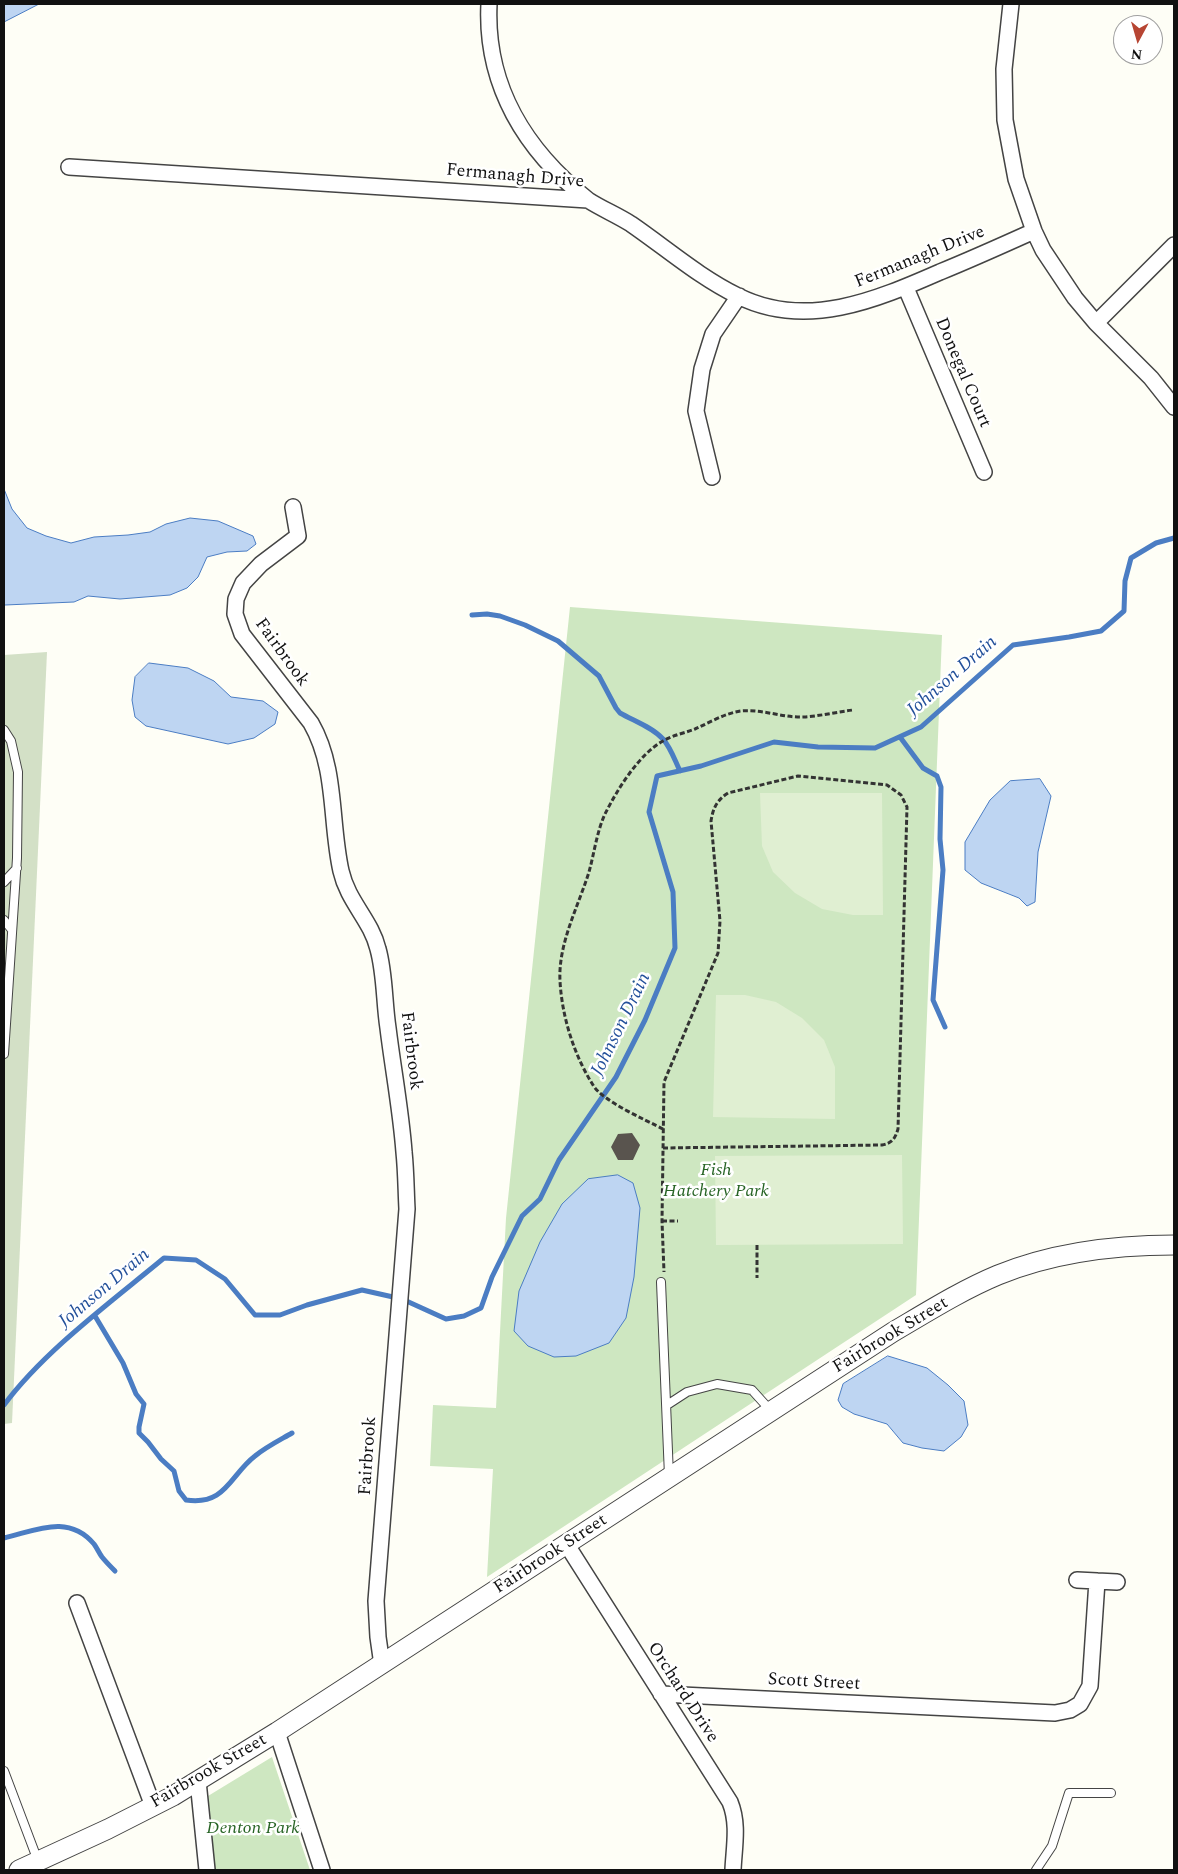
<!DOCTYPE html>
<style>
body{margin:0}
#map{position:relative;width:1178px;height:1874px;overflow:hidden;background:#fefef6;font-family:Spectral,serif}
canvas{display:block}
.frame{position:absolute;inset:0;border:5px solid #111;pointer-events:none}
.north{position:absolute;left:1113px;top:15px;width:50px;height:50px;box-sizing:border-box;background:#fff;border:1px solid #a0a0a0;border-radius:50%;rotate:186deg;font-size:14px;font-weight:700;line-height:20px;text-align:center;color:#111}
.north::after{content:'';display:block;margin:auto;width:18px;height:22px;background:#b74533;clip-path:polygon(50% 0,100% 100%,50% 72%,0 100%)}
</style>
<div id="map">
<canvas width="1178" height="1874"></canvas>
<div class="frame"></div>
<div class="north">N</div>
</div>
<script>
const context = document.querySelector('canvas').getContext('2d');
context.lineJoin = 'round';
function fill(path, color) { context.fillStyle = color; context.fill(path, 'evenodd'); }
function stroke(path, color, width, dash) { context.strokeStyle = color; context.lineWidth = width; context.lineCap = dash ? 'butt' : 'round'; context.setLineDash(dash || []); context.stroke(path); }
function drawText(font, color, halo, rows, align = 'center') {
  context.font = font + ' Spectral,serif'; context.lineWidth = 5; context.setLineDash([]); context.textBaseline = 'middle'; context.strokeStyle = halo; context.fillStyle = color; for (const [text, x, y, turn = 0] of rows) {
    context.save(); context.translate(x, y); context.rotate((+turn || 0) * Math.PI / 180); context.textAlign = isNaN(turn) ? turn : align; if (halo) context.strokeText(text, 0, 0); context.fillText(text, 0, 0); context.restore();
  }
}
const green = new Path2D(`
 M570,607L942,635L916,1295L487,1577L493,1469L430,1466L433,1405L496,1408L506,1218Z
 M272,1757L310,1870H215L208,1796Z`);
const cemetery = new Path2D(`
 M47,652L12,1423L4,1424V655Z`);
const pitch = new Path2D(`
 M760,793H882L883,915H853L822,909L795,893L773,872L762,846Z
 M716,995H745L776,1002L802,1018L824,1040L835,1067V1119L713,1117Z
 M902,1155L903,1244L716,1245L715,1156Z`);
const water = new Path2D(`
 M4,4H39L4,22Z
 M4,475V489L12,509L27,528L46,536L71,543L94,537L128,535L150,532L166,524L190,518L218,521L253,536L256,544L247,551L227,552L207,557L198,577L187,588L170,595L120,599L88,596L74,602L5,605H4Z
 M149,663L188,668L214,681L231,697L263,701L278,712L275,724L254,738L228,744L146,726L135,717L132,700L135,677Z
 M1040,779L1051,796L1038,852L1035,902L1027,906L1019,898L981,883L965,870V842L990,800L1010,781Z
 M618,1175L633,1183L640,1208L634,1277L626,1318L609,1343L576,1356L554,1357L528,1346L514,1331L519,1291L540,1242L562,1204L588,1179Z
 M888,1356L927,1368L948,1385L964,1401L968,1425L961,1437L944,1451L922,1448L903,1443L887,1424L854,1414L842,1407L838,1400L843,1384Z`);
const stream = new Path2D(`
 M472,615L487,614L500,616L525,625L558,641L599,676L616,708L620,713C634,721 652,727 663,739C671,748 675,761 680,771
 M900,737L923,768L937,776L941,787L940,839L943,870L933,1000L945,1027
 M95,1316L123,1363L136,1394L144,1404L139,1427V1433L148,1442L161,1459L174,1471L179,1491L186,1500C226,1506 230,1475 255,1456C266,1447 280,1440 292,1433
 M4,1405C44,1351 111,1302 164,1258L196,1260L225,1279L255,1315H280L307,1305L362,1290L402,1299L446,1319L464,1316L481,1308L492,1277L522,1216L540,1199L559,1160L616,1077L645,1020L675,948L673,892L649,812L657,776L701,766L774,742L818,747L875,748L921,727L1013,645L1069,637L1101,631L1124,611L1125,581L1131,558L1156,543L1174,538
 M4,1538C35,1531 68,1513 94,1544C97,1548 99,1553 102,1557C106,1562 111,1567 115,1571`);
const building = new Path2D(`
 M632,1133L640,1145L633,1160H618L611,1147L618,1134Z`);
const path = new Path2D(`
 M663,1129C646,1120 602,1101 593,1085C574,1055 562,1017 560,981C558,944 578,907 589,872C594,854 597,831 605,814C617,790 639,754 663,741C673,735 685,733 695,729C709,723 725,713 741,711C763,709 783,718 804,717C820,716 837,712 853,710
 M663,1148L882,1145C892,1143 895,1139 898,1129L907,807L901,795L887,785L798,776L728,793C717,800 713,808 711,821L720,921L718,953L664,1082L662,1221L664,1272
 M662,1221H678
 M757,1245V1278`);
const service = new Path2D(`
 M4,730L11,741L18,772L17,858L4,1054
 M4,882L17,868
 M4,920L12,930
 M661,1282L669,1476
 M667,1405L687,1392L717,1384L752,1390L771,1411
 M4,1771L38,1861
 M1036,1870L1052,1846L1069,1793H1111`);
const minor = new Path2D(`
 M489,4C485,86 526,151 588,200
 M1011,4L1004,69L1005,120L1016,179L1034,231L1043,250L1075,298L1096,323L1151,378L1174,407
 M69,167L588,200C602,209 617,215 631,224C666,248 699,277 738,296C806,330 876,300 940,272C972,259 1003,245 1034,231
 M906,288L984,472
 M1096,323L1174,245
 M712,477L696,411L702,369L713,334L739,296
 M293,507L298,536L261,564L243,583L236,599L235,614L242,634L311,723C337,768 330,822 341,871C348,902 371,920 378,949C385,974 384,1002 388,1028C393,1069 401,1111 404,1152C406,1171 406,1190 407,1209L376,1601L378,1637L382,1665
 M567,1545L730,1802C739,1824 734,1847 733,1870
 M1077,1580L1117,1582
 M77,1603L153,1806
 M661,1694L1055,1713L1070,1710L1080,1704L1090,1686L1097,1581
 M277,1732L322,1870
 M198,1781L207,1870`);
const tertiary = new Path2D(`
 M19,1870L108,1829L173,1796L277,1732L893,1332C927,1312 962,1290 998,1275C1052,1253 1116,1245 1174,1245`);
const streetNames = [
 ["Fermanagh Drive",515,177,5],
 ["Fermanagh Drive",920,258,-22],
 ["Donegal Court",962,373,67],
 ["Fairbrook",281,653,54],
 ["Fairbrook",410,1051,83],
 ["Fairbrook Street",891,1336,-31],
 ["Fairbrook",369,1456,-86],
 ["Fairbrook Street",551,1555,-33],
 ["Scott Street",814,1683,3],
 ["Orchard Drive",682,1693,57],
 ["Fairbrook Street",209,1772,-30]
];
const parkNames = [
 ["Fish",716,1171],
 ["Hatchery Park",716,1192],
 ["Denton Park",253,1829]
];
const waterNames = [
 ["Johnson Drain",953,677,-41],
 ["Johnson Drain",622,1025,-64],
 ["Johnson Drain",105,1289,-40]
];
fill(green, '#cee7c1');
fill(cemetery, '#d3e0c6');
fill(pitch, '#e0efd2');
fill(water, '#bed5f2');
stroke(water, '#4b7dc3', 1);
stroke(stream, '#4b7dc3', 5);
fill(building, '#59544e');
stroke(service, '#444', 10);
stroke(minor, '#444', 18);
stroke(tertiary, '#444', 21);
stroke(path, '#333', 3, [5, 2.5]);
stroke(service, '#fff', 8);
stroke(minor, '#fff', 15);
stroke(tertiary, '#fff', 19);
drawText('18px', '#111', '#fff', streetNames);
drawText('italic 18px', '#276425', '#fff', parkNames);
drawText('italic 19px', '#23509a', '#fff', waterNames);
</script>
